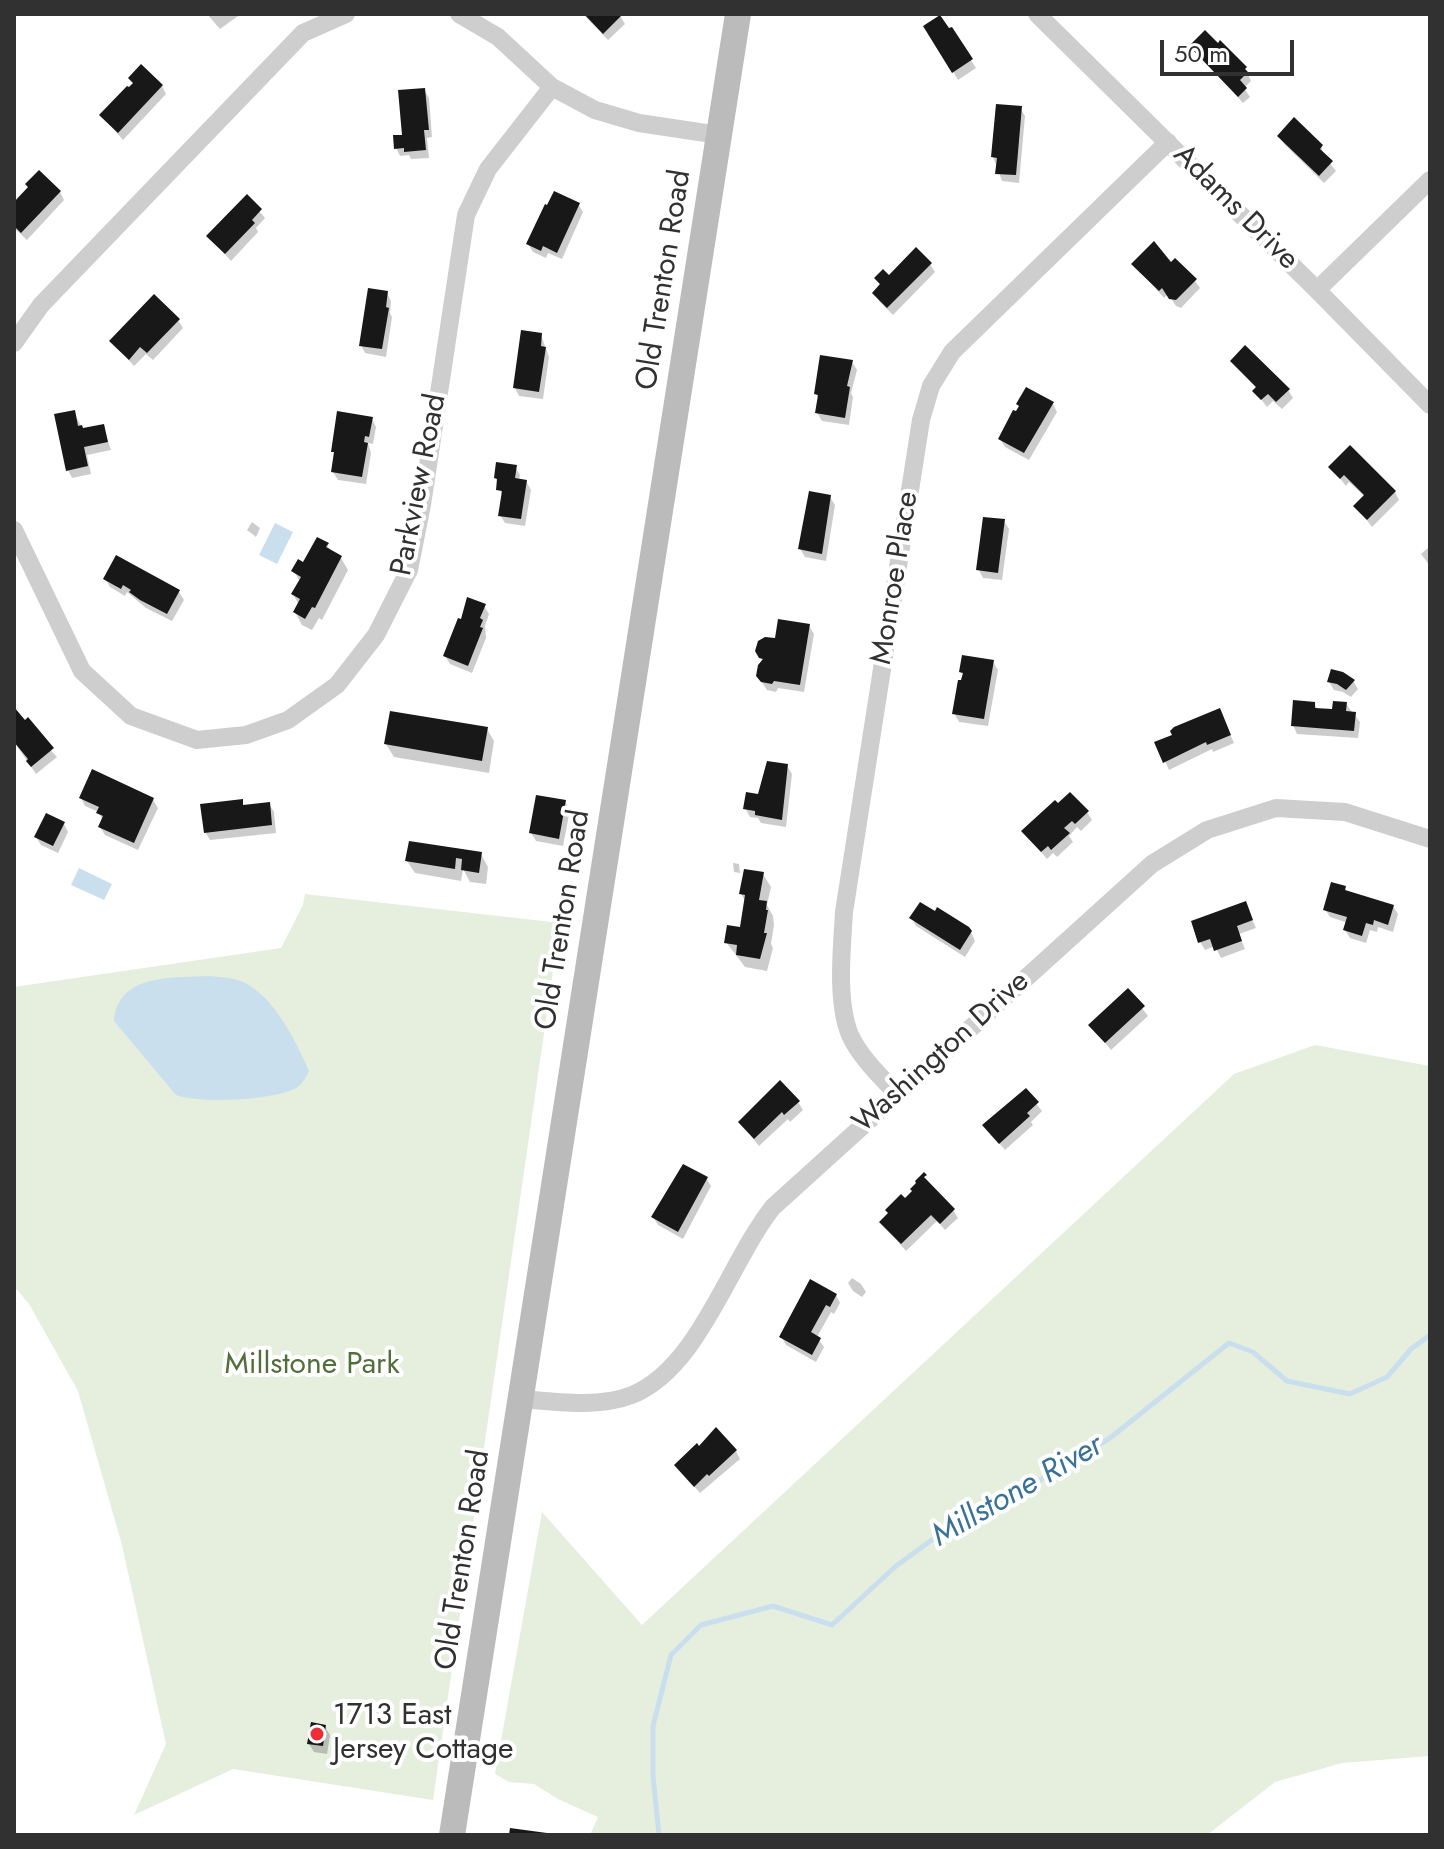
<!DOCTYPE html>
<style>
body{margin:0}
#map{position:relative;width:1444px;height:1849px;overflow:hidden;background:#fff;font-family:Jost,sans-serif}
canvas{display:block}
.frame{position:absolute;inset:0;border:16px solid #313131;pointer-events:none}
.scale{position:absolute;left:1160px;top:40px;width:134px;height:36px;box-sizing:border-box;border:4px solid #313131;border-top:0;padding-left:10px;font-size:24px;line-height:28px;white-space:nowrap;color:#313131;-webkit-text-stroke:6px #fff;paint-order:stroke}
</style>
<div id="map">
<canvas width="1444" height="1849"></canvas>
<div class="frame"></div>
<div class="scale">50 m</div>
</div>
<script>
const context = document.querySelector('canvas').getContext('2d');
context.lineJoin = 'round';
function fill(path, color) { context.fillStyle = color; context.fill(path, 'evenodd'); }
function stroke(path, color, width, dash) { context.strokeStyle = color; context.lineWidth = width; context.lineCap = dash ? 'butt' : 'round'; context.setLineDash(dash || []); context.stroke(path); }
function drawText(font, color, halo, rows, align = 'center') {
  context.font = font + ' Jost,sans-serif'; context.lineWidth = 8; context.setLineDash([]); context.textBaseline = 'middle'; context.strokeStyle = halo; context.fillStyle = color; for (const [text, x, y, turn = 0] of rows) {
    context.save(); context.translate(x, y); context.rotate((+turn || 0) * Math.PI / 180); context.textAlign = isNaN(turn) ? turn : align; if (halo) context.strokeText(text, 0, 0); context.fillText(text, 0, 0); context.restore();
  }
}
const green = new Path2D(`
 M305,894L560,923L433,1800L233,1769L134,1815L166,1744L122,1545L78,1391L29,1304L14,1286V987L281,948L303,905Z
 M1315,1045L1430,1066V1756L1342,1763L1275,1782L1207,1835H590L598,1817L558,1799L534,1784L509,1782L495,1774L542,1512L642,1625L1234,1074Z`);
const water = new Path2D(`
 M275,523L293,532L277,564L259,555Z
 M79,868L112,884L104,900L71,885Z
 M208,976C217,977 226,977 234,979C270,987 296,1041 309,1071C305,1079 301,1087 292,1090C268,1100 201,1104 176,1095L114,1021C118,973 173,978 208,976Z`);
const shadow = new Path2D(`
 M207,14H241L220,29Z
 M583,14H619L625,24L608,40Z
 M926,27L951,30L976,68L958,80Z
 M1191,46L1245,68L1251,81L1244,88L1250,97L1243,103Z
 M162,86L166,94L123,140L101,115Z
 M424,90L429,98L432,137L427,138L429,158L411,159L409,155L400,156L396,148L404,137Z
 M1020,108L1025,116L1019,183L1002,181L993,157Z
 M1279,136L1321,146L1324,156L1336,171L1324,183L1284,144Z
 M30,189L60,192L64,200L27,240L14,228V205Z
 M247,197L265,218L256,228L258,232L231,261L209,236Z
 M578,204L583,212L562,259L548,253L546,258L533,252L528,244Z
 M930,264L935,272L893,315L879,301L874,293L881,287L876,279L889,278Z
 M1134,264L1171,265L1195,281L1200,288L1181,308L1176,306L1168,294L1164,298Z
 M387,293L391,301L390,313L392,317L386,357L365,353L361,345Z
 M178,320L183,328L153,360L146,354L134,366L111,341Z
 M541,335L549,357L543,399L519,396L515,388Z
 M1232,361L1288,390L1293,398L1282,409L1273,401L1267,407L1255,391L1257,389Z
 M852,362L857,370L851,393L853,397L849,425L822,421L817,413L819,399L816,394Z
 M1053,404L1057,412L1029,460L1005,447L1000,439L1020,407Z
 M74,412L83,430L103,426L111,450L87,455L91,474L72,478L68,470Z
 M372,419L376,427L373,444L368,443L371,453L366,484L338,480L333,472L336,457L333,451Z
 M515,467L520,475L519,480L526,481L531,490L525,526L505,523L500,515L503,498L496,478Z
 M1331,467L1395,492L1399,500L1372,527L1356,506L1365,497L1349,482L1346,486Z
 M830,497L835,505L826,561L805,557L800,549Z
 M1004,521L1009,529L1002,580L983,578L979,570Z
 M252,522L260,528L256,537L247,530Z
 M327,545L332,553L341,558L348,570L322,620L319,618L312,630L302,625L295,612L299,605L293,594L300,582L294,571Z
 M1430,546V566L1421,554Z
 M105,578L179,592L184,600L172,621L146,608L127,592L125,596L110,587Z
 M484,606L489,614L485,626L486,638L472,673L450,664L445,656Z
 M809,626L814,634L804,692L778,688L776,692L767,690L758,676L763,662L757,651Z
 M993,662L998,670L988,726L959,722L954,713L964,676L961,672Z
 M1353,681L1358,689L1351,697L1343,692L1334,690L1329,682Z
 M1314,703L1318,710L1334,712L1346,704L1360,722L1358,738L1297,734L1293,725Z
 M14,711L57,757L36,774L14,742Z
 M1223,718L1234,743L1213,752L1212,749L1169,770L1157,743Z
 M487,729L494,741L489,773L394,757L386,744Z
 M787,766L792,774L786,827L761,823L758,818L750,817L745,808Z
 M81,798L153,800L158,808L138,850L105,835L100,827L103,821L99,812L85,806Z
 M242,802L245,807L269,804L274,812L276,833L210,840L205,832Z
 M565,802L570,810L563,846L536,841L531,833Z
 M1058,806L1087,812L1092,820L1081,831L1077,827L1069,836L1073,842L1057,857L1053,853L1047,859L1024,832Z
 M64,824L68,832L58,853L41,845L36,837Z
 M481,854L488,867L486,884L470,882L463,869L461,881L415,873L407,861Z
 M733,863L739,864L740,873L734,872Z
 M763,874L771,887L767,905L773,916L774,925L771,944L773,948L767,971L745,967L726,942L741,930L746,902L741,894Z
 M1345,888L1348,893L1393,906L1398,914L1393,932L1378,927L1377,932L1370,930L1366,943L1350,938L1345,930L1348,923L1330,917L1325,909Z
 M1245,903L1256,928L1239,934L1245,949L1221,958L1215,946L1205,950L1200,942Z
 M935,914L971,932L975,941L965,957L916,926L912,918Z
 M1128,990L1148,1016L1111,1050L1091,1025Z
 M1026,1091L1042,1111L1031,1122L1033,1125L1005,1150L984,1125Z
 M798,1102L803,1110L790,1122L788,1119L759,1146L740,1122Z
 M706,1178L711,1186L683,1239L658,1225L653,1217Z
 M953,1210L958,1218L945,1230L937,1221L906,1251L881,1222Z
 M852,1278L861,1284L866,1292L862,1297L853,1291L848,1283Z
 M836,1295L840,1303L834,1314L831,1312L817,1337L824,1347L816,1362L786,1345L781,1336Z
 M736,1451L740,1459L700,1493L676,1465Z
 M325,1727L330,1735L327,1754L314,1752L309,1744Z`);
const stream = new Path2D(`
 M659,1835L653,1776V1726L671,1655L701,1625L773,1606L832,1625L896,1566L969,1513L1042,1479L1110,1438L1229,1343L1253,1352L1287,1381L1350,1394L1387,1377L1411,1349L1430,1335`);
const building = new Path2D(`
 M584,14H623L603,34Z
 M940,15L949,28L952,27L973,59L952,73L923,26Z
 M1205,30L1218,43L1220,40L1247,67L1245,69L1248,72L1240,80L1247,88L1238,97L1189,46Z
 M141,64L163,85L118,133L99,115L127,86L129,87L133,83L128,78Z
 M425,88L429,130H424L426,150L404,152V148L394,149L393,135H402L398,90Z
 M996,104L1022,106L1016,175L995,174L997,158L991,157Z
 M1294,117L1323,145L1320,149L1333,161L1319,176L1277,136Z
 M39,170L61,191L21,233L14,226V202L28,187L25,184Z
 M554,191L580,203L557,253L543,246L541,251L526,244L545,204L547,205Z
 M247,194L262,209L252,220L255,223L225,254L206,236Z
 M1154,241L1171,262L1175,258L1197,279L1176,300L1169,299L1162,288L1159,291L1131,264Z
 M916,247L932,263L887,308L872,293L880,284L874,278L883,269L889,275Z
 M368,288L388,291L386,307L389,308L382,349L359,346Z
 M154,294L180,319L147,353L140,347L129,360L109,341Z
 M521,330L542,333L541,346L546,347L539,392L513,388Z
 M1245,345L1290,389L1276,402L1268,394L1261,400L1252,391L1256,387L1230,361Z
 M820,355L853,360L847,386L850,387L845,418L815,413L818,395L814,394Z
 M1026,387L1054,402L1024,453L998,439L1013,410L1016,411L1019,406L1016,404Z
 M75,410L78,426L82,425L83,428L104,424L108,442L84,447L88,466L66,471L54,414Z
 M337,411L373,417L369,437L365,436L364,442L368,443L362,477L331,472L334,452H331Z
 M1350,445L1396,491L1367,520L1353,506L1364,495L1344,475L1340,479L1328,467Z
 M496,462L517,465L515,478L527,480L521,519L498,516L502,491L496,490L497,479L494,478Z
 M809,491L831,495L822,554L798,549Z
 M983,517L1005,519L998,573L976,570Z
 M317,537L329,543L326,547L342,556L315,608L312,607L305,619L293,612L300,599L291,594L301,577L291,571L298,559L303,562Z
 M116,555L180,590L167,614L140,600L129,592L131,590L123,585L121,589L103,579Z
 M467,597L486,604L480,618L483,620L480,627L483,628L468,666L443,656L458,618L461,619Z
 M778,619L810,624L800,685L774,681L772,684L761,682L756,676L758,665L763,659L759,658L755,651L758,641L765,637L775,638Z
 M962,655L994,660L984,719L952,714L958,680H961L963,673L959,672Z
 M1331,669L1343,672L1355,680L1346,690L1337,684L1327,682Z
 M1293,700L1315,702V708L1332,709L1333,701L1347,702L1346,711L1356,712L1354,731L1291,726Z
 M14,707L25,720L28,717L54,748L31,767L26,761L28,759L14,742Z
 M1220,708L1231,735L1207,745L1206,742L1163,763L1154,742L1172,735L1170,731L1174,727Z
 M390,711L488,727L482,761L384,744Z
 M767,761L788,764L782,820L755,815V811L743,809L746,792L758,794Z
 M92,769L154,798L134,843L98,827L103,816L96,813L99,807L79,798Z
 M1070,792L1089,811L1075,824L1072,821L1064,828L1070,833L1051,850L1048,846L1041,852L1021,831L1055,800L1058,803Z
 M536,795L566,800L559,839L529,833Z
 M243,799V805L270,802L272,825L204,833L200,804Z
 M46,813L65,822L53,846L34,837Z
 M409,841L482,852L479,873L461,870L462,859L456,858L455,869L405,861Z
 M744,869L764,872L759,900L767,901L766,910H768L764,933H767L760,959L736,955L737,945L724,943L727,925L740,927L745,895L739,894Z
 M1331,882L1346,886L1345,890L1394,905L1388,925L1374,920L1373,925L1366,923L1362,936L1343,930L1347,917L1323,910Z
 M1246,901L1253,920L1237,926L1242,941L1214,951L1210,939L1198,943L1191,921Z
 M920,902L935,911L937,907L969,927L972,931L960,950L909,918Z
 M1128,988L1145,1006L1105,1043L1088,1025Z
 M780,1080L800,1101L784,1115L782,1112L754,1139L738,1122Z
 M1026,1088L1039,1102L1027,1113L1030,1116L999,1144L982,1125Z
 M683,1164L708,1177L678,1232L651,1217Z
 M924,1172L927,1175L924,1177L955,1209L940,1224L931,1215L901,1244L879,1222L888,1213L885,1210L901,1194L905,1198L912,1191L910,1189L916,1183L915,1181Z
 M810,1279L837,1294L830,1307L826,1305L811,1332L821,1338L812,1355L779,1337Z
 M716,1427L737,1450L709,1476L707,1474L694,1487L674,1465L697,1443L699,1446Z
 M311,1722L326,1725L323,1746L307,1744Z
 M510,1828L547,1833V1835H509Z`);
const minor = new Path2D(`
 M1037,14L1317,290L1430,405
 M552,87L595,110L639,123L719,135
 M1317,290L1430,180
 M14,343L41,305L303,33L346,14
 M14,530L82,671L131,716L197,740L246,735L288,720L337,685L376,635L409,570L422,505L466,215L488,169L552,87L498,37L459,14
 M896,1093C880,1076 860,1057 850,1035C836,1001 842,948 844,912L921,420L931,386L952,352L1168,142
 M522,1399C556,1402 599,1408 632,1395C699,1368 729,1262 773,1207L1152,864L1207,830L1276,808L1345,812L1430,839`);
const secondary = new Path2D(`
 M452,1835L738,14`);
const markers = [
 [317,1734,8,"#ee2d37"]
];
const streetNames = [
 ["Adams Drive",1235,208,45],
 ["Old Trenton Road",665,280,-81],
 ["Parkview Road",420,485,-79],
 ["Monroe Place",896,578,-81],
 ["Old Trenton Road",564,920,-81],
 ["Washington Drive",942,1053,-42],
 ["Old Trenton Road",464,1560,-81]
];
const parkNames = [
 ["Millstone Park",312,1366]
];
const poiNames = [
 ["1713 East",333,1717],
 ["Jersey Cottage",333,1751]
];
const waterNames = [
 ["Millstone River",1018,1492,-30]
];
fill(green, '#e6eede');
fill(water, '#cadfee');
fill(shadow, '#0003');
stroke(stream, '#cadfee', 5);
fill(building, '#181818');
stroke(minor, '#cecece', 18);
stroke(secondary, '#bbb', 26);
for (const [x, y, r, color] of markers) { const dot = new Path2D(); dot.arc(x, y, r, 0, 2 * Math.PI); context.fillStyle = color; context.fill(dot); stroke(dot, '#fff', 3); }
drawText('30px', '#313131', '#fff', streetNames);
drawText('30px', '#526f3b', '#fff', parkNames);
drawText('30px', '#313131', '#fff', poiNames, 'left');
drawText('italic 32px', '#3a7198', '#fff', waterNames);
</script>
